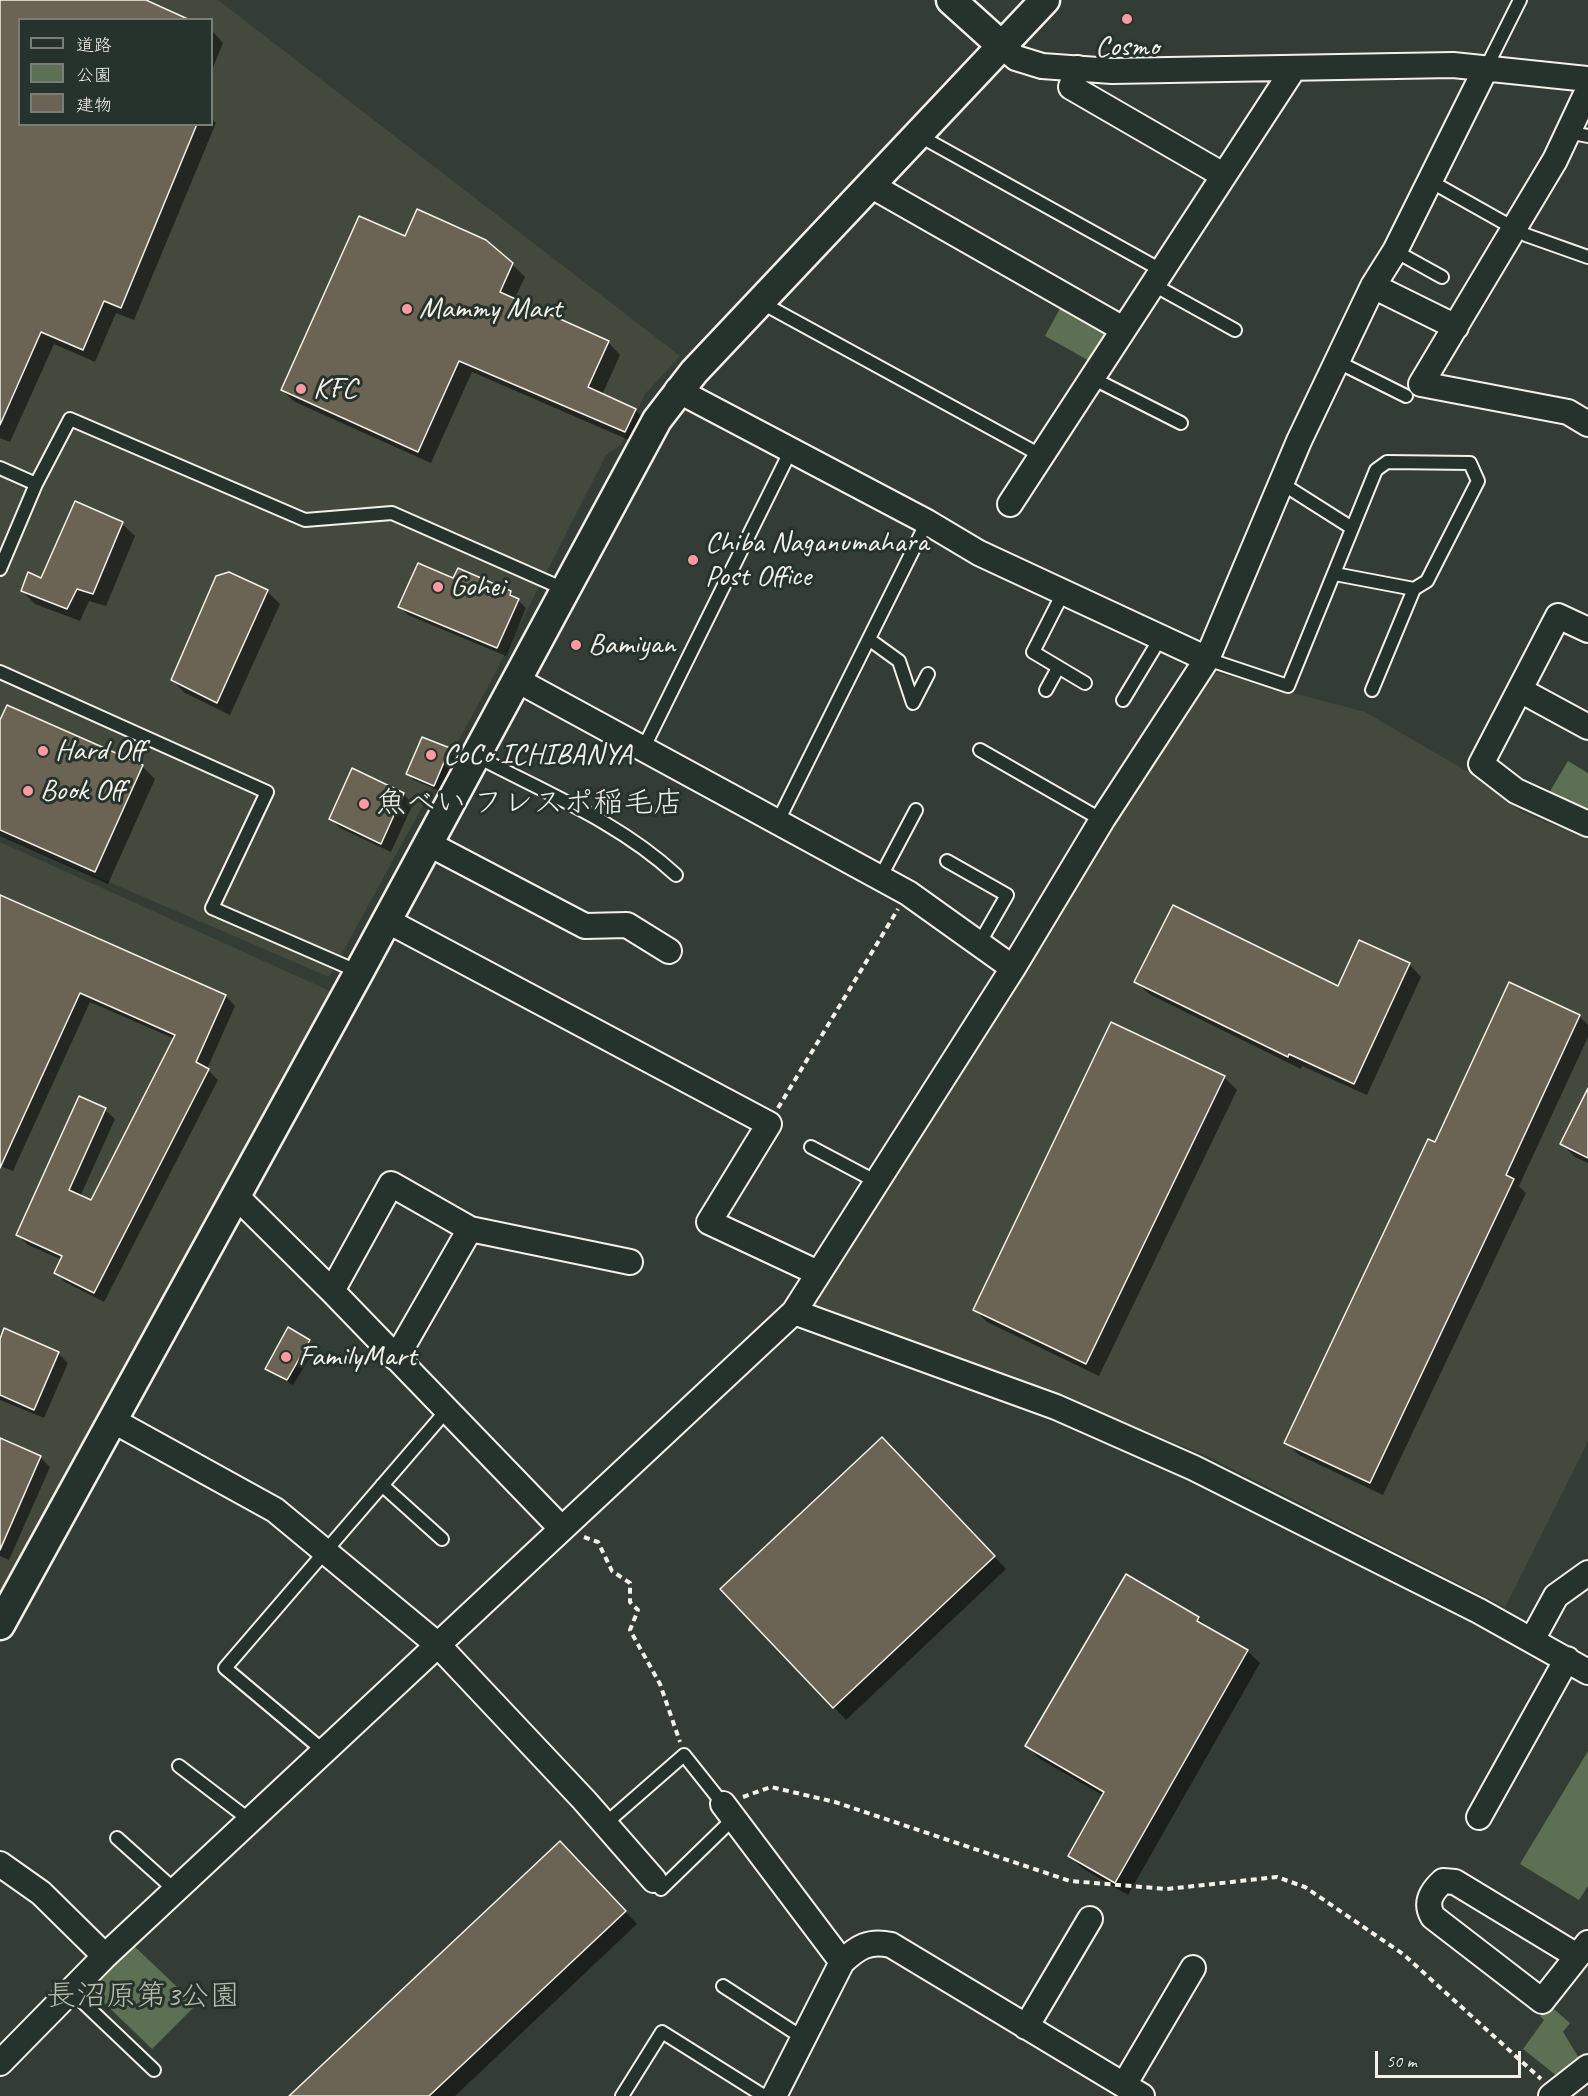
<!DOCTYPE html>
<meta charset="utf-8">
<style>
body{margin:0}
#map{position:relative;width:1588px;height:2096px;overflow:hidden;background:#343d35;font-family:Caveat,"Klee One",sans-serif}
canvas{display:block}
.legend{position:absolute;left:18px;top:18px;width:195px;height:108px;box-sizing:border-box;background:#26332d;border:2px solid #787f78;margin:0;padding:8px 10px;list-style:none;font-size:18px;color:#f4f1e8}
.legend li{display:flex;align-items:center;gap:12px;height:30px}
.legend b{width:30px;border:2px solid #787f78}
.scale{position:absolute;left:1375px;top:2051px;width:146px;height:27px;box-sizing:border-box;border:3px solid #f4f1e8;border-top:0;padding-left:8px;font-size:18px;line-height:21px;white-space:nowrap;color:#f4f1e8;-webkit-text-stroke:4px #26332d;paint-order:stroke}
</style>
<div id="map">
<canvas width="1588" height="2096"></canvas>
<ul class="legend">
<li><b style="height:8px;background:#26332d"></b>道路</li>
<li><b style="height:16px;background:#5d7053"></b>公園</li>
<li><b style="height:16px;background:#6b6454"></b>建物</li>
</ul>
<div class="scale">50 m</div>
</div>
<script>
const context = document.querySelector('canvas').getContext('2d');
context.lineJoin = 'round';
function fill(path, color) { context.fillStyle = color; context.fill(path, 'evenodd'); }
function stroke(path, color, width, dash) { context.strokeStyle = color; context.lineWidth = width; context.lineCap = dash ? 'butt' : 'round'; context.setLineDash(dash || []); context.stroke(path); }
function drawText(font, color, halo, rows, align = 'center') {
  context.font = font + ' Caveat,"Klee One",sans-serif'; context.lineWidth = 6; context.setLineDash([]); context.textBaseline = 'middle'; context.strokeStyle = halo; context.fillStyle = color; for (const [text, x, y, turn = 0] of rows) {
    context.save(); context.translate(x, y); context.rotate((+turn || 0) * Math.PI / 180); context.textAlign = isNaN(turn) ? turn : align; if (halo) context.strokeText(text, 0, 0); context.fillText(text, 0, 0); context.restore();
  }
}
const built = new Path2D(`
 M0,0H218L680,356L645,394L621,445L606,455L491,681L329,977L0,835ZM20,20H212V124H20Z
 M1210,671L1365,712L1470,773L1521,812L1588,839V1441L1505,1607L1205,1455L1022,1381L812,1307Z
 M0,842L330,991L0,1597Z`);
const green = new Path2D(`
 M1063,303L1111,330L1093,363L1045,336Z
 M1568,761L1588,773V816L1546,798Z
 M1588,1751V1886L1579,1900L1520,1864Z
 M133,1945L196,2005L152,2049L90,1989Z
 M1549,2005L1570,2023L1563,2032L1579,2058L1557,2076L1523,2049L1544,2020L1540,2016Z`);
const shadow = new Path2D(`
 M0,0H142L20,20V124H212V119L216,123L134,320L116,313L95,362L54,344L10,442L0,438Z
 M212,31L223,43L212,70Z
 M406,238L512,264L525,277L514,300L608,342L620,355L602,395L635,410L648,422L638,444L472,372L431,463L295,402L282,390Z
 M122,524L135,536L106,606L89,601L80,621L35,604L22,591Z
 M459,570L511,593L526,608L506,656L408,615L400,607L454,580Z
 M267,591L280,604L230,715L185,693L172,680Z
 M0,724L142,766L155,779L108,884L0,836Z
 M449,750L455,756L440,791L414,780L408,774Z
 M403,794L413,804L391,852L340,828L331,819Z
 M0,896L226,996L235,1006L207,1069L218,1080L104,1302L65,1282L55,1272L62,1260L28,1245L18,1235L105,1110L115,1119L80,1197L91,1202L175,1039L90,1002L13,1171L0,1166Z
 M1409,964L1421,977L1367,1095L1302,1066L1301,1069L1149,994L1136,982L1339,988Z
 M1579,1016L1588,1025V1037L1519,1186L1526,1193L1383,1495L1299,1455L1286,1442Z
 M1224,1077L1237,1090L1099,1376L987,1322L974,1309Z
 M1588,1092V1163L1575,1157L1562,1144Z
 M289,1329L316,1347L293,1385L267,1369Z
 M0,1342L58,1353L68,1363L44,1418L0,1400Z
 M0,1440L40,1457L50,1467L9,1560L0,1556Z
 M895,1452L1006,1569L846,1720L834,1707Z
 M1198,1618L1210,1629L1247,1651L1260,1663L1128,1895L1082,1868L1070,1856L1104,1796L1040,1759L1027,1746Z
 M572,1856L637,1924L455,2096H291Z`);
const building = new Path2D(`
 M0,0H146L190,20H20V124H197L121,308L104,301L83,350L41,332L0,425Z
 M417,209L486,240L513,263L500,292L609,341L588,387L636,409L625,432L459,361L418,452L281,390L359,216L405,236Z
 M75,501L123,522L93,594L77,589L67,609L21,591L28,572L41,578Z
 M418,563L453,578L458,568L511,591L510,595L519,599L497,648L398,607Z
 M229,572L268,590L217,703L171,680L216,576Z
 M7,705L143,765L95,872L0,830V720Z
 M422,737L450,748L434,786L406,774Z
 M352,768L404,793L381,844L329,819Z
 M0,895L226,995L196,1062L209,1069L94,1293L54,1273L62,1256L16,1235L79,1096L106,1108L69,1190L91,1200L175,1035L80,993L0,1168Z
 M1173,905L1338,986L1359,940L1410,963L1354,1084L1289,1054L1288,1057L1134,982Z
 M1509,982L1580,1015L1506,1175L1514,1179L1370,1483L1284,1443L1428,1139L1435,1142Z
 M1111,1022L1225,1076L1086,1364L973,1310Z
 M1588,1088V1158L1560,1144Z
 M288,1327L310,1340L287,1380L265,1369Z
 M4,1328L59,1352L34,1410L0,1395V1339Z
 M882,1437L995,1556L833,1708L720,1589Z
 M0,1438L41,1456L0,1550Z
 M1126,1574L1199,1617L1197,1621L1248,1650L1115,1883L1068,1856L1104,1792L1025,1746Z
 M560,1841L626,1911L429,2096H289Z`);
const path = new Path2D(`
 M778,1108L898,909
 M584,1537L598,1542L612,1571L630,1583V1602L638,1610L630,1630L660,1684L680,1742
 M743,1797L771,1787L835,1802L1070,1881L1167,1889L1277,1877L1305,1887L1403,1954L1541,2079`);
const service = new Path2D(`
 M1485,70L1520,0
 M1568,132L1588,136
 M918,135L1161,270
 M1430,181L1526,235L1588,257
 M1395,251L1442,277
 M1152,284L1235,330
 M762,303L1042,456
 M1338,362L1406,396
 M1092,378L1181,423
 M0,468L36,484
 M1281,483L1352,528
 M0,569L36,484L70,419L305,520L392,513L564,589
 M1335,574L1414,589
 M1064,591L1033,652L1085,683
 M870,640L899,661L913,703L928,674
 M1207,659L1288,686L1376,470L1387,462L1470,463L1478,481L1427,581L1414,589L1372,690
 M0,672L267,792L212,908L359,972
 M1046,690L1058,668
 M1123,700L1161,637
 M643,749L791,450
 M980,750L1102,820
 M476,756C544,792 619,822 676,875
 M777,823L927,522
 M947,861L1007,895L979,944
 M880,878L916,810
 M811,1147L875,1181
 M382,1485L442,1539
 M325,1752L225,1668L447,1410
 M179,1766L251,1821
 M605,1824L684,1755L723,1804
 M117,1838L176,1891
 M654,1880L661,1889L733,1819
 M723,1986L803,2038
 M71,1991L154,2070
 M622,2096L662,2032L764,2096`);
const minor = new Path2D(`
 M1002,46L1016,58L1042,66L1112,71L1453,65L1588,79
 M1078,68L1071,87L1223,175
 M1588,90L1555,160L1421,384L1568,412L1588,424
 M872,186L1123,329
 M1373,286L1456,327
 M677,390L927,522L979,553L1207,659
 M1010,504L1294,68
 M1588,630L1558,616L1481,764L1516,791L1588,824
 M517,680L908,893L1013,968
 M1520,690L1588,727
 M429,844L585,926L627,925L669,951
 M386,920L769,1124L709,1222L818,1273
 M236,1196L332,1291L561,1528
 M332,1291L391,1184L470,1229L630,1262
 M794,1312L1056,1407L1194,1468L1479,1611L1588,1672
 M396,1358L470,1229
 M112,1420L275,1510L438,1645L584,1800L654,1880
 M1532,1640L1556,1596L1588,1573
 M723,1804L842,1962L774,2096
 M1479,1817L1567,1659
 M0,1864L41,1893L105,1956
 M1577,1956L1455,1882L1443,1881C1432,1891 1424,1902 1433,1917L1542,2001L1588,1943
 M842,1962C858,1947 869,1940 891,1945L1142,2096
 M1026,2027L1090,1919
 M0,2063L105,1956L794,1312L1013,968L1102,820L1207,659L1299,441L1373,286L1395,251L1485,70
 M1124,2085L1193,1968
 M1551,2096L1588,2067`);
const tertiary = new Path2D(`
 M951,0L1002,46
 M0,1625L359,972L657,420L694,372L1045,0`);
const markers = [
 [1127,19,6,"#ff9aa2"],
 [407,309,6,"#ff9aa2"],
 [301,389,6,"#ff9aa2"],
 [693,560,6,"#ff9aa2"],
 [438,587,6,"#ff9aa2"],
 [576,645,6,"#ff9aa2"],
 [43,751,6,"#ff9aa2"],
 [431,755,6,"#ff9aa2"],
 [28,791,6,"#ff9aa2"],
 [364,804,6,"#ff9aa2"],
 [286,1357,6,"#ff9aa2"]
];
const poiNames = [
 ["Cosmo",1127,47,"center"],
 ["Mammy Mart",419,309],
 ["KFC",313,389],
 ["Chiba Naganumahara",705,543],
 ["Post Office",705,577],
 ["Gohei",450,587],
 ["Bamiyan",588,645],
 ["Hard Off",55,751],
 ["CoCo ICHIBANYA",443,755],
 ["Book Off",40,791],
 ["魚べい フレスポ稲毛店",376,804],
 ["FamilyMart",298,1357]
];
const parkNames = [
 ["長沼原第3公園",143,1997]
];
fill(built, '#44493e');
fill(green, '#5d7053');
fill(shadow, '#0007');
fill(building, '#6b6454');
stroke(building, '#f4f1e8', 1.5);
stroke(service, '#f4f1e8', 16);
stroke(minor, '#f4f1e8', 28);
stroke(tertiary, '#f4f1e8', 33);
stroke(path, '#f4f1e8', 4, [6, 4.5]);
stroke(service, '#26332d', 12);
stroke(minor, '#26332d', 24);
stroke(tertiary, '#26332d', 28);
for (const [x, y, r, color] of markers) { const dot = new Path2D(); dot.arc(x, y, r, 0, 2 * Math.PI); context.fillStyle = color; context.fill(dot); stroke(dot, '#26332d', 2); }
drawText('30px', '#f4f1e8', '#26332d', poiNames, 'left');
drawText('30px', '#b8bdac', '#26332d', parkNames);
</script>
